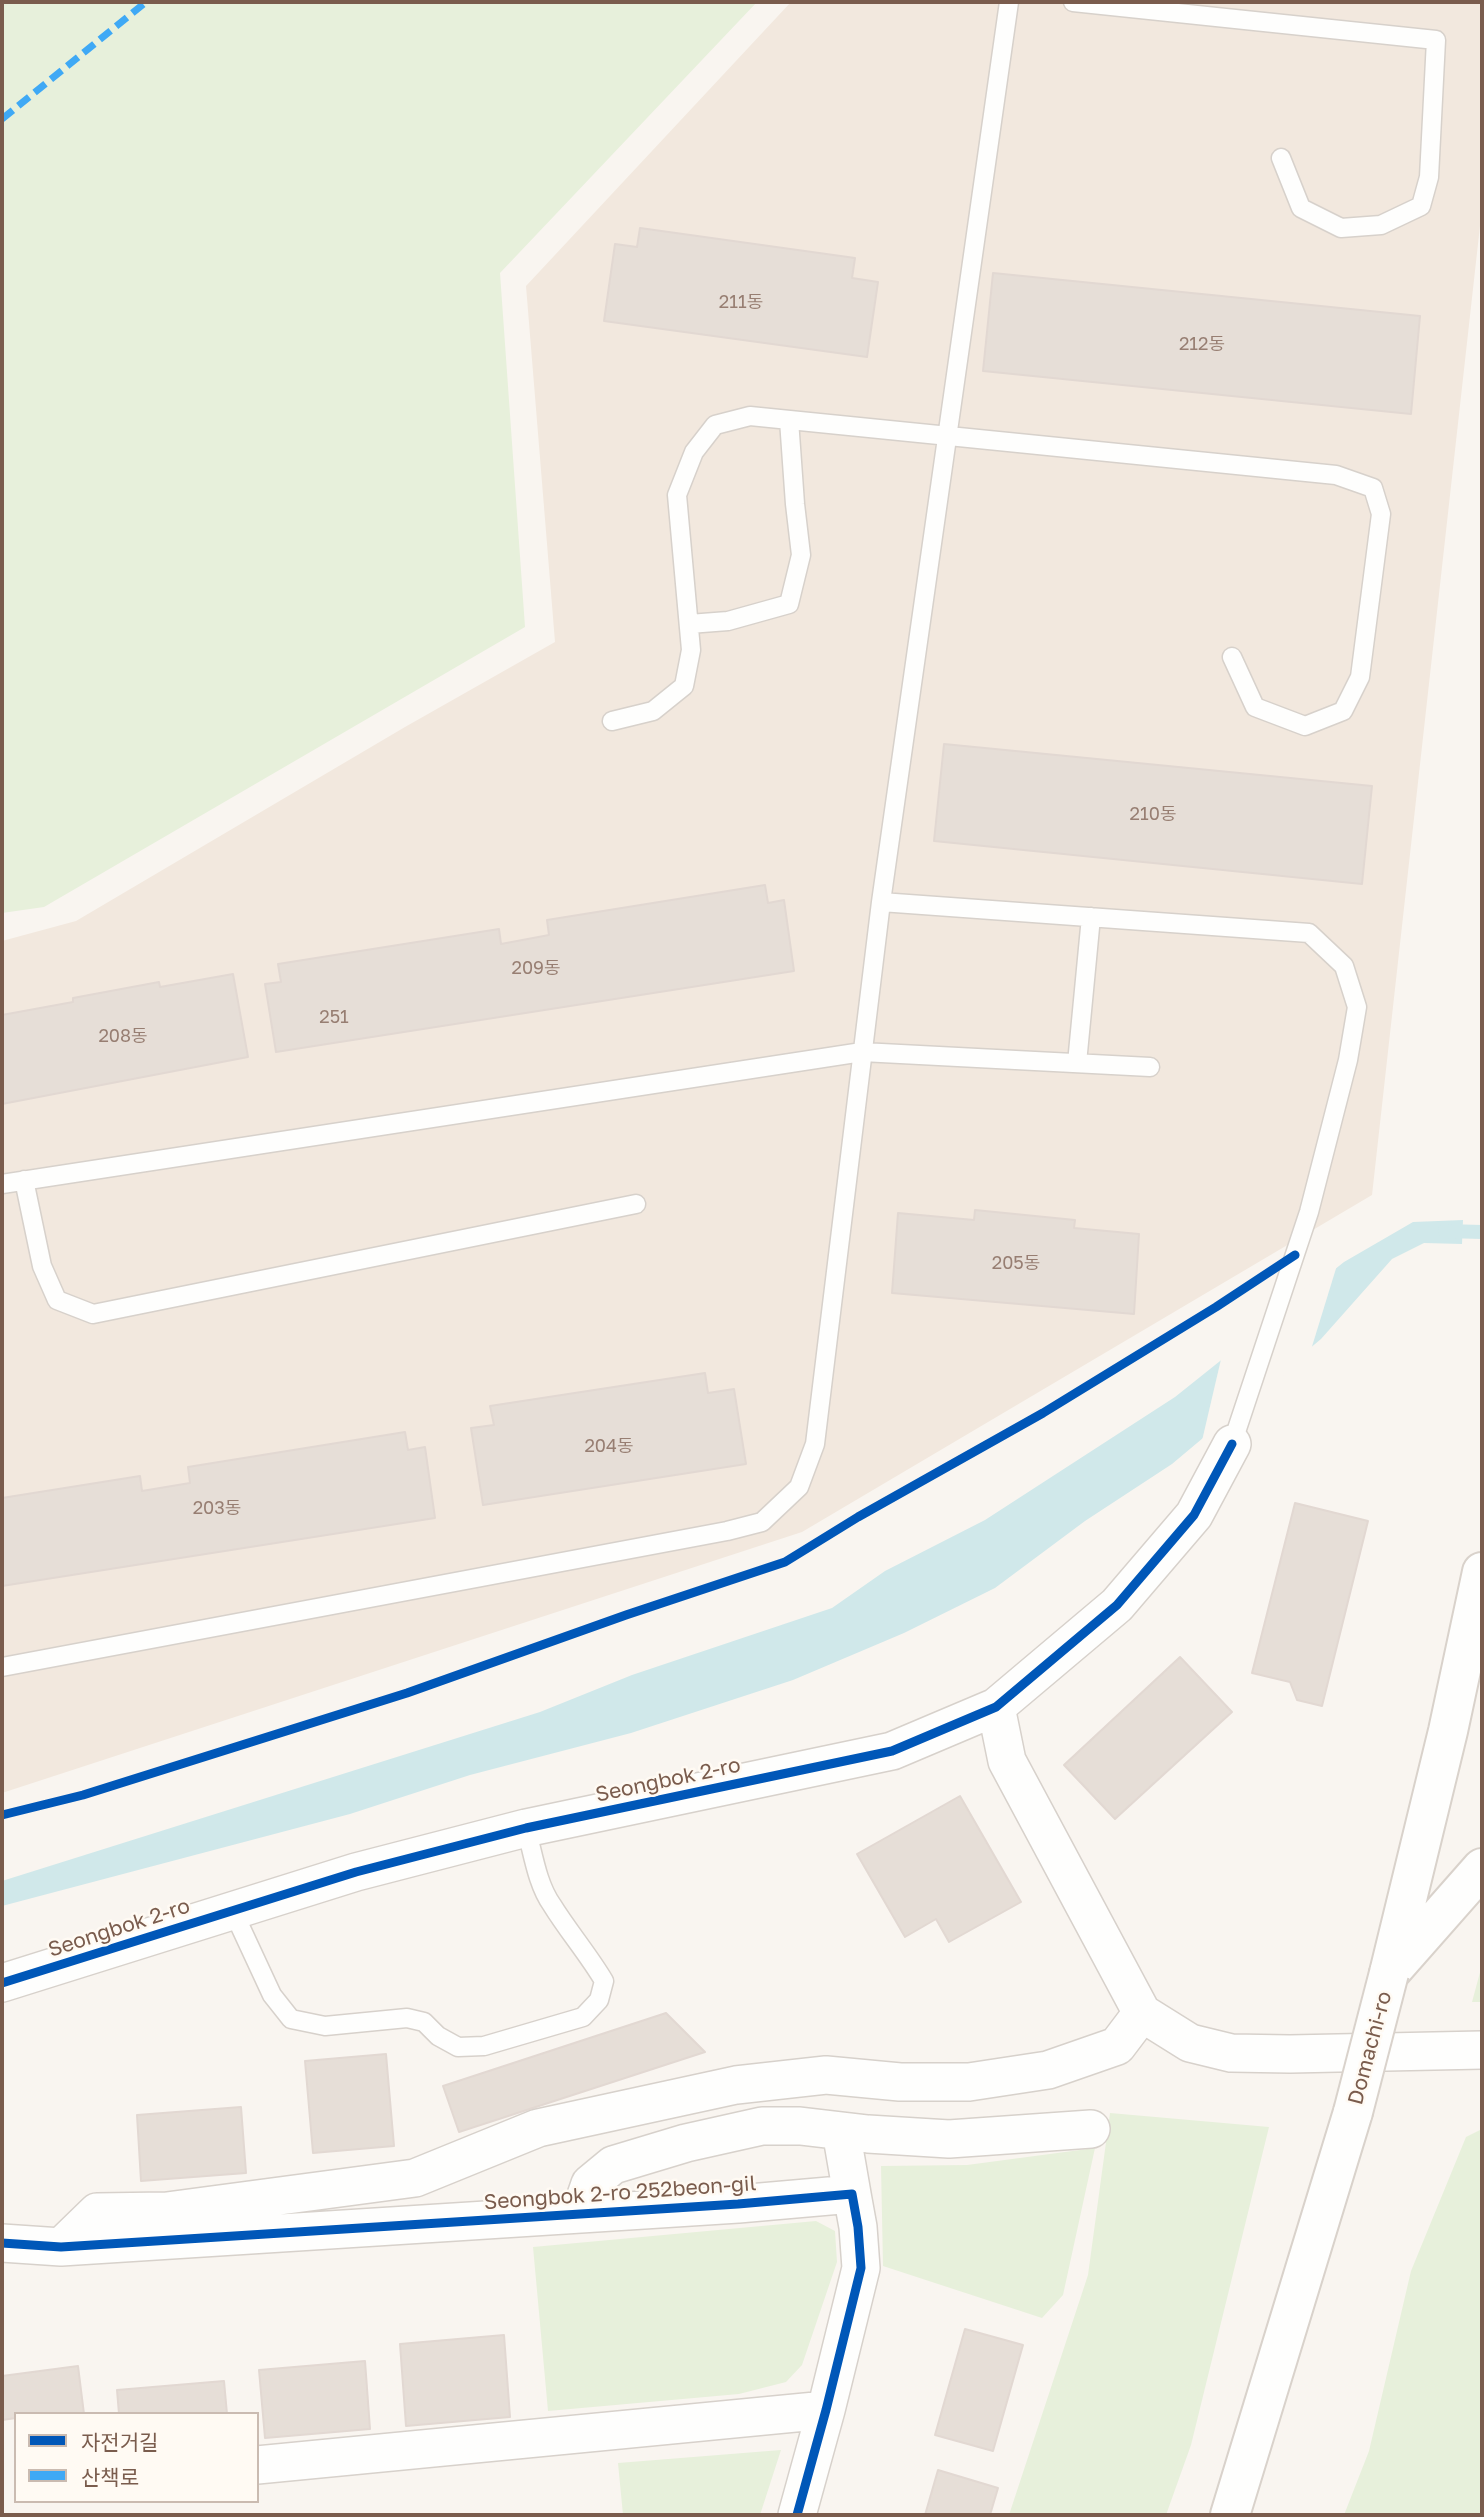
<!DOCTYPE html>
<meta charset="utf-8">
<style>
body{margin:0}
#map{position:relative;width:1484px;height:2517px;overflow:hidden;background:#f9f5f0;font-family:"Golos Text","Noto Sans KR",sans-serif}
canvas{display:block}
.frame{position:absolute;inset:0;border:4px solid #7a5c4d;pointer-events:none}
.legend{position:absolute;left:14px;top:2412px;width:245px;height:91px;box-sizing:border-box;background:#fffaf3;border:2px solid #cabbb1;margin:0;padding:9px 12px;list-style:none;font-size:21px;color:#7a5c4d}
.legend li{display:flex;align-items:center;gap:14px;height:35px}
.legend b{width:35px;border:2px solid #cabbb1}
</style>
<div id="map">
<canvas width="1484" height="2517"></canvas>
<div class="frame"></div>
<ul class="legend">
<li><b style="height:9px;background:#0057b8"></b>자전거길</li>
<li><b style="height:9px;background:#3fa9f5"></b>산책로</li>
</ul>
</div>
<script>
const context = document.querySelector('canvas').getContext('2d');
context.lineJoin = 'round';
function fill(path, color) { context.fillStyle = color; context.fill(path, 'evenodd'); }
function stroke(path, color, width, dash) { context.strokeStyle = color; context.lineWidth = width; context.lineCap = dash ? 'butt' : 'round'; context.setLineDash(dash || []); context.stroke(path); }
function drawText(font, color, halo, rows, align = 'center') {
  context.font = font + ' "Golos Text","Noto Sans KR",sans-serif'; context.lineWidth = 5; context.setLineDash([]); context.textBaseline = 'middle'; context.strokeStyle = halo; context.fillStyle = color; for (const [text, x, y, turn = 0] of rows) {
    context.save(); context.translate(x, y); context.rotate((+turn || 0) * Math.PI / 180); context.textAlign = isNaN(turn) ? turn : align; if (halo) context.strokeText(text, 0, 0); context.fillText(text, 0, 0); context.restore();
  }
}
const residential = new Path2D(`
 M791,2H1482V208L1372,1195L802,1532L2,1793V941L76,921L405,727L555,642L526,286Z`);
const green = new Path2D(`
 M2,2H757L500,273L525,627L44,907L2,913Z
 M1482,1965V2002H1472Z
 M1110,2113L1269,2127L1191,2445L1166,2515H1009L1088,2275Z
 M1482,2129V2515H1344L1369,2451L1411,2271L1466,2137Z
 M1095,2148L1063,2295L1042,2318L883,2266L881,2166L967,2165Z
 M816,2221L835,2231L837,2262L802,2365L786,2382L739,2394L548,2411L533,2247Z
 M781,2450L760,2515H623L618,2463Z`);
const water = new Path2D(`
 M1463,1220L1462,1244L1424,1243L1392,1259L1321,1339L1172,1464L1085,1521L995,1588L904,1633L793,1680L631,1733L470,1775L350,1814L2,1906V1881L540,1712L632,1675L832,1608L885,1571L985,1520L1175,1397L1344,1262L1413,1222Z`);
const pier = new Path2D(`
 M1338,1262L1310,1353L1201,1445L1222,1355Z`);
const stream = new Path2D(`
 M1445,1231L1482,1232`);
const building = new Path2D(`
 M640,228L855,258L852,278L878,282L867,357L604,321L615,244L637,247Z
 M993,273L1420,316L1411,414L983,371Z
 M944,744L1372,786L1362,884L934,841Z
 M765,885L768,903L784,900L794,971L276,1052L265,984L281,982L278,964L499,929L501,944L549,935L547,920Z
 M233,974L248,1057L2,1104V1015L73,1002V998L159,982L160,987Z
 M975,1210L1075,1220L1074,1228L1139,1234L1134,1314L892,1293L898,1213L974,1220Z
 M705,1373L708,1393L734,1389L746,1464L483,1505L471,1428L494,1425L490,1406Z
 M405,1432L408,1450L425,1447L435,1518L2,1586V1498L140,1476L142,1491L190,1483L188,1467Z
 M1295,1503L1368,1521L1322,1706L1297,1700L1290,1682L1252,1673Z
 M1180,1657L1232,1712L1115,1819L1064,1765Z
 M960,1796L1021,1902L949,1942L936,1919L905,1937L857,1854Z
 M666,2013L705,2052L459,2132L443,2086Z
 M386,2054L394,2146L313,2153L305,2061Z
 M241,2107L246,2173L141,2181L137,2115Z
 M965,2329L1023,2345L993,2451L935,2435Z
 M504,2335L510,2417L406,2426L400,2344Z
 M365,2361L370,2429L265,2438L259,2370Z
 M78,2366L84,2414H16V2418L2,2420V2376Z
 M224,2381L227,2414H119L117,2390Z
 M938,2470L998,2488L990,2515H925Z`);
const service = new Path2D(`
 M1073,2L1436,40L1429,177L1421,206L1381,225L1341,228L1301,208L1281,158
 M689,624L728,621L789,604L801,555L795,504L789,420
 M612,721L653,711L684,686L691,650L677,495L694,452L715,425L750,416L1336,475L1373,488L1381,514L1360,677L1343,711L1305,726L1255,707L1232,657
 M881,902L1309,933L1344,966L1357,1007L1348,1060L1309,1212L1232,1444
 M1077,1063L1091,917
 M24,1180L42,1266L57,1300L93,1314L636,1204
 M2,1184L862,1052L1150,1067
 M2,1667L727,1531L762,1522L799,1487L815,1444L881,902L1009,2
 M233,1911L272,1995L291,2019L325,2026L407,2018L424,2022L438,2036L458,2047L484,2046L583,2017L599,2000L604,1981C588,1954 568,1931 552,1905C537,1884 533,1853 526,1828`);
const minor = new Path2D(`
 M996,1707L1007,1761L1142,2013L1190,2043L1231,2053L1290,2054L1482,2050
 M2,1983L356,1872L526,1828L892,1751L996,1707L1117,1605L1194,1515L1232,1444
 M841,2131L852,2194
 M580,2213L590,2184L613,2165L686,2143L762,2126H800L868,2134L949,2139L1091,2129
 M2,2243L61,2247L738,2204L852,2194L858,2227L861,2268L826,2410L797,2515
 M61,2247L97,2212L167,2211L415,2178L538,2128L736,2085L826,2075L900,2082H969L1048,2070L1117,2046L1142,2013
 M257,2465L826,2410`);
const secondary = new Path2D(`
 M1393,1969L1482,1868
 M1389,1973L1448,1731L1482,1572
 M1230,2515L1353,2112`);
const secondaryBridge = new Path2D(`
 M1353,2112L1389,1973`);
const quiet = new Path2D(`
 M2,119L146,2`);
const cycleway = new Path2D(`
 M2,1815L83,1795L407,1693L626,1615L785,1562L858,1517L1043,1413L1216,1307L1295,1255
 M2,1983L356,1872L526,1828L892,1751L996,1707L1117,1605L1194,1515L1232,1444
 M2,2243L61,2247L738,2204L852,2194L858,2227L861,2268L826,2410L797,2515`);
const numberNames = [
 ["211동",741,302],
 ["212동",1202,344],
 ["210동",1153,814],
 ["209동",536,968],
 ["251",334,1017],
 ["208동",123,1036],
 ["205동",1016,1263],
 ["204동",609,1446],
 ["203동",217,1508]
];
const streetNames = [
 ["Seongbok 2-ro",668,1780,-12],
 ["Seongbok 2-ro",119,1928,-18],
 ["Domachi-ro",1370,2048,-75],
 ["Seongbok 2-ro 252beon-gil",620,2193,-4]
];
fill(residential, '#f2e8de');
fill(green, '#e7f0db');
fill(water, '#d0e8ea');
fill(pier, '#f9f5f0');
stroke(stream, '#d0e8ea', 14);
fill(building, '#e6ded7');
stroke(building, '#e2d8d2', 2);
stroke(service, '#d7d1cb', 21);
stroke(minor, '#d7d1cb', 40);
stroke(secondary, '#d9d2cb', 42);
stroke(service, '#fefefd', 18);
stroke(minor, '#fefefd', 37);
stroke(secondary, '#fefefd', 38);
stroke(secondaryBridge, '#d9d2cb', 42, []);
stroke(secondaryBridge, '#fefefd', 38);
stroke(quiet, '#3fa9f5', 7, [14, 7]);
stroke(cycleway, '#0057b8', 9);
drawText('18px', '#977e72', null, numberNames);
drawText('21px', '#7a5c4d', '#fffaf3', streetNames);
</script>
